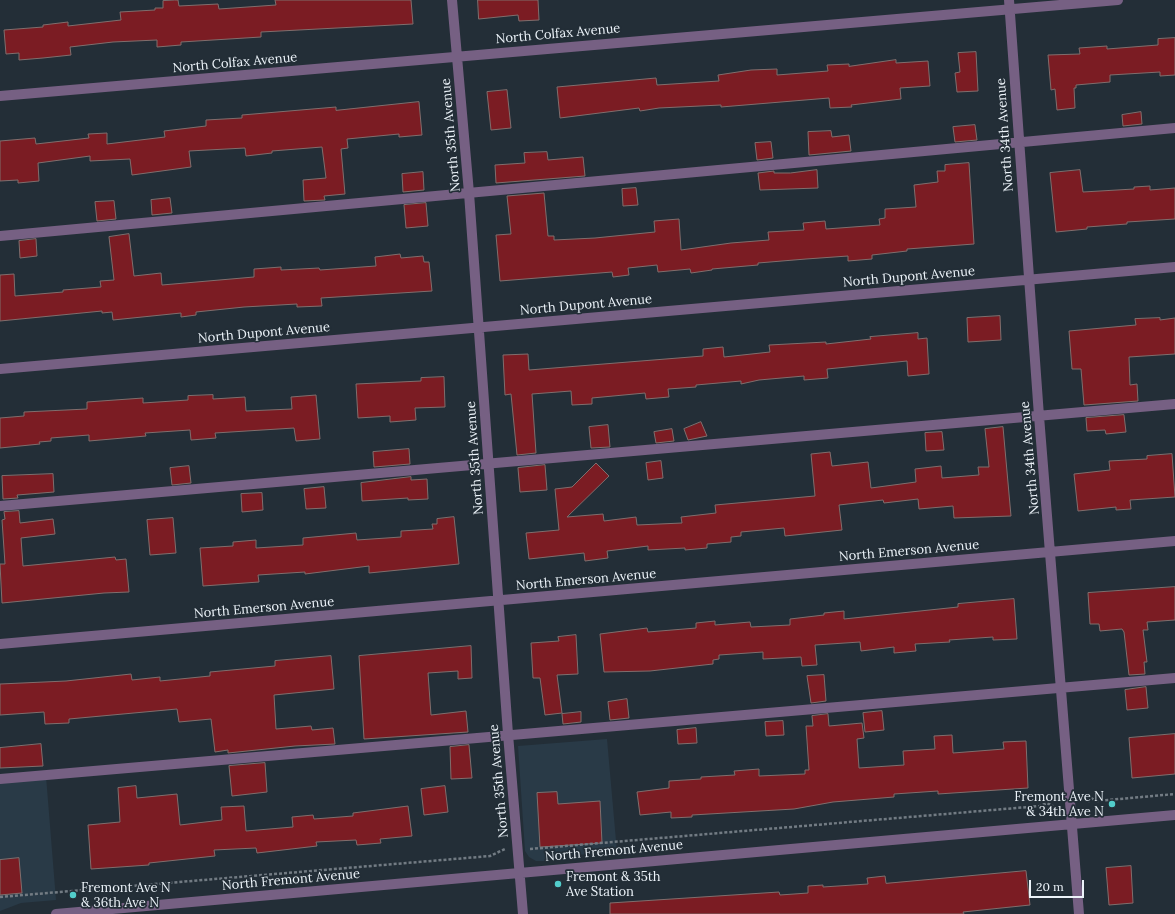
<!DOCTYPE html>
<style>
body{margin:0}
#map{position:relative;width:1175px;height:914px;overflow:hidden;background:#232e37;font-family:Lora,serif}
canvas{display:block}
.scale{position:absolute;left:1029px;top:880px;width:55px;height:18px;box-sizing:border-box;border:2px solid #ecf3f9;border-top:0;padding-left:5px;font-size:12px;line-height:14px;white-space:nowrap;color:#ecf3f9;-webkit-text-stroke:3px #232e37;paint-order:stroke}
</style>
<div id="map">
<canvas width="1175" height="914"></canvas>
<div class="scale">20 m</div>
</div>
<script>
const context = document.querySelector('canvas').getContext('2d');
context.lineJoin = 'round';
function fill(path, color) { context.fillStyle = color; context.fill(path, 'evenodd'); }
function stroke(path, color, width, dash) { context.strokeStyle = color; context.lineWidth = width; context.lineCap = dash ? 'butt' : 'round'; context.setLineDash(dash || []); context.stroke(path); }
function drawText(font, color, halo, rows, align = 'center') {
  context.font = font + ' Lora,serif'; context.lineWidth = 3.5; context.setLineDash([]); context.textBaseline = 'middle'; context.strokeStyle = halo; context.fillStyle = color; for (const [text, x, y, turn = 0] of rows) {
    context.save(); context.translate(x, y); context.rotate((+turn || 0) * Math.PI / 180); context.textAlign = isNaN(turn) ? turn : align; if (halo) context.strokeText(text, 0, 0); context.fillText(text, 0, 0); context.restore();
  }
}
const built = new Path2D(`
 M607,739L617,852L563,856L547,861H536L529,857L525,851L518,746Z
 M46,776L56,900L21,903L0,911V781Z`);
const building = new Path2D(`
 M175,0H178L179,6L218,4L219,9L276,5L275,0H411L413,24L261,32V37L181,42V45L157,47V40L113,42L70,47L71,55L43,58L19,60V53L6,54L4,30L43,27V25L68,22V26L121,20L120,12L155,10V8H163V1Z
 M478,0H538L539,20L519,21L518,15L479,19Z
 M1175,38V75L1160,76V72L1110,75V82L1076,85V88H1074L1075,108L1057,110L1055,89L1051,90L1048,55L1080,54L1079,48L1107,46V49L1158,45V39Z
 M976,52L978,91L957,92L955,73L960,72L958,53Z
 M896,60V63L928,61L930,86L900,88L901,99L851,105L852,107L830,108L829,98L721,107V105L659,108L640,111L639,108L560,118L557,87L656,78L657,85L719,81L718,75L751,70L777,69V75L828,71L827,65L849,64V66Z
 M507,90L511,128L491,130L487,92Z
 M419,102L422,135L399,137V134L347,139L348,148L341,149L345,194L324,196L325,200L304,201L303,180L326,178L322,147L272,151V153L246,156L245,148L189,151L191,167L132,175L130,159L90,161V156L38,163L39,181L18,183V180L0,181V141L35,138L36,144L89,138L88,134L107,133V144L165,137L164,131L206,126V120L242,118V115L336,107V110Z
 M1141,112L1142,124L1123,126L1122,115Z
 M975,125L977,140L955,142L953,127Z
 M831,131L832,137L849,135L851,151L809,155L808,132Z
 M771,142L773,158L757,160L755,143Z
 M547,152L548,160L583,157L585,176L496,183L495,165L525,163L524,153Z
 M969,163L974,244L907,249V251L872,255V259L848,261V256L806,259L758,263V265L712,269V270L691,273L690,269L658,272L657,265L628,268L629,275L613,277L612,272L500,281L496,235L511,234L507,196L544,193L548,236H554V240L595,238L655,232L654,221L679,219L681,250L731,243L769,240L768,232L804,230L803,223L825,221L826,229L880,225L879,219L885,218V209L916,207L914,185L938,182L937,171H945V165Z
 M817,170L818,188L760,190L758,173L774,171V173H790Z
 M1080,170L1083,192L1134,189V187L1150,186V190L1175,188V219L1127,222V224L1087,227V229L1056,232L1050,173Z
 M423,172L424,190L403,192L402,174Z
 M636,188L638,205L623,206L622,189Z
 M170,198L172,213L152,215L151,200Z
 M114,201L116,219L97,221L95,202Z
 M426,203L428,226L406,228L404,205Z
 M129,234L134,276L161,273L162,285L254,277V269L281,267V270L319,268L320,270L376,266L375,257L400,254L401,258L423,256L424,262H429L432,291L321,298L322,306L297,307V304L244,307L196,312V315L181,317V313L113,320L112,312L102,313V311L0,321V275L14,274L15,296L63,292V290L101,287L100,281L114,280L109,237Z
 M36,239L37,256L20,258L19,241Z
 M1000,316L1001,340L968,342L967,318Z
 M1160,318V320L1175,318V354L1129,357L1130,385L1137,384L1138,401L1084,405L1081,369H1072L1069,331L1136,325L1135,319Z
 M918,333V339L927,338L929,374L908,376L907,361L827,369L828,378L804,380V376L759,380L741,384V381L696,385V387L668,389L669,397L646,399L645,393L592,398V404L572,405L571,391L532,394L536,453L517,455L511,394L505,395L503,355L528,354L529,370L703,356V349L723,347L724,357L770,352L769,345L826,342V344L871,339L870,337Z
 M444,377L445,407L415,408L416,420L390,422V416L358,418L356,384L421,381V378Z
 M213,395V399L245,397L246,411L292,409L291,397L316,395L320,439L296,441L294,428L215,433L216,438L191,440L190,430L145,433L146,436L89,441V435L51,438V441L39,442L40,444L0,448V418L24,416V412L87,409V402L143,398V403L188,400V396Z
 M1124,415L1126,432L1106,434L1105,430L1087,431L1086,418Z
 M701,422L707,436L688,440L684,429Z
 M608,425L610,447L591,448L589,427Z
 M1003,427L1011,516L954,518L953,506L919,509L918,499L884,503L883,500L839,505L842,530L785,536L784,528L741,532V536L731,537V542L707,544V548L685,550V548L648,550V546L607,551L608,558L585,561L584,553L529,559L526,533L559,530L555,489L572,487L596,463L609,476L567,517L603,514L604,521L636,517L637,525L682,523L681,517L716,513L715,505L815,496L811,454L830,452L832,466L868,462L871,488L916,482L915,469L941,466L942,478L979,475L978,467H989L985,429Z
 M672,429L674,441L656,443L654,432Z
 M942,432L944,450L926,451L925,433Z
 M409,449L410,464L374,467L373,452Z
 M1172,454L1175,497L1130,500L1131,509L1116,510V507L1078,511L1074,474L1110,470L1109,461L1147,459V456Z
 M661,461L663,478L648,480L646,463Z
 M545,465L547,490L520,492L518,468Z
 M189,466L191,483L172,485L170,468Z
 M53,474L54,492L17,495L18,498L3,499L2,476Z
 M411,477V480L427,479L428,499L408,500V498L362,501L361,483Z
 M324,487L326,508L306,509L304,489Z
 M262,493L263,510L242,512L241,494Z
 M19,511L20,523L53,519L55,534L21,538L23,566L115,557L116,560L126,559L129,592L104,593L2,603L0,564H5L2,520L5,519L4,512Z
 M454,517L459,564L369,573V566L305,574V572L258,575L259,582L203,586L200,548L233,546V542L256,540V548L303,545V538L356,533L357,540L401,537V531L433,529L432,524H437V519Z
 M173,518L176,553L150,555L147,520Z
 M1175,587V620L1147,622L1148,630H1143L1147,662H1144L1145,674L1129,675L1124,632L1122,629L1100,631L1099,624H1090L1088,593Z
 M1014,599L1017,639L993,640V637L949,640L950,642L915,644L916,651L894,653V647L861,651L860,642L815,645L817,665L802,666L801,657L763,659V652L719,655V659L713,660V664L650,671L604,672L600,634L647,628L648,632L696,628V623L715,621V625L750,622L751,627L790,625V619L824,615V613L844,611V619L958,607V604Z
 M576,635L578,674L557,675L562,713L545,715L540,678H533L531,643L559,641L558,637Z
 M471,646L472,678L458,679V671L428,673L431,715L466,711L468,732L364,739L359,656Z
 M331,656L334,689L274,695L276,729L311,726L312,730L333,728L335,744L295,746L228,753V750L215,752L211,719L179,722L177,709L69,719V723L45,724L44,712L0,715V684L66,681L131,674L132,680L160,677V681L210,676V672L275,666V661Z
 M824,675L826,701L811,703L807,676Z
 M1146,687L1148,708L1127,710L1125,690Z
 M627,699L629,718L610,720L608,702Z
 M882,711L884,730L865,732L863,713Z
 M581,712V722L563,724L562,714Z
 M828,714L829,726L862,723L864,738L857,739L859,768L904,765L903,751L935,749L934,736L952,735L953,753L1004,749L1003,742L1026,741L1028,788L938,794V791L894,794V797L833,802L794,809L692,815V817L671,818V812L640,815L637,792L669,788V781L701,779V777L735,775L734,771L759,769V776L805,774V770H809L806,726H813L812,716Z
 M783,721L784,735L766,736L765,722Z
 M696,728L697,743L678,744L677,730Z
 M1175,734V774L1132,778L1129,738Z
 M41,744L43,766L0,768V748Z
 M469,745L472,778L451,779L450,747Z
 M265,763L267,792L232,796L229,766Z
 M136,786L137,798L177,794L180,825L222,820L221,807L244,806L246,831L293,827L292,817L313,815L314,819L353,816V813L408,806L412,836L380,839L381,843L357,845L356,840L316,842L317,846L257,853L256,848L214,850L215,856L149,863V865L91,869L88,825L120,822L118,788Z
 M445,786L448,812L424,815L421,789Z
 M557,792L558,804L600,801L602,843L540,847L537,793Z
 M19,858L22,893L0,895V860Z
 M1131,866L1133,903L1109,905L1106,868Z
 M1026,871L1030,905L963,912L964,914H610V903L779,892L780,895L808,893V886L823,885V887L868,884L867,878L885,876L886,883Z`);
const path = new Path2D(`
 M1088,802L1091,798L1097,801L1175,794
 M530,849L1040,806L1047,803L1053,806
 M0,897L490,856L505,849`);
const minor = new Path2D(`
 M452,0L469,193L508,734L523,914
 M1009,0L1039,416L1079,914
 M0,96L1118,0
 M0,236L1175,128
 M0,369L1175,267
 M0,506L1175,404
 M0,644L1175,541
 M0,779L1175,678
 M56,914L1175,815`);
const markers = [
 [1112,804,4,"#52cdcb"],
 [558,884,4,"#52cdcb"],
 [73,895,4,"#52cdcb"]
];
const streetNames = [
 ["North Colfax Avenue",558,34,-5],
 ["North Colfax Avenue",235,63,-5],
 ["North 35th Avenue",451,135,-95],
 ["North 34th Avenue",1005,135,-94],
 ["North Dupont Avenue",909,277,-5],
 ["North Dupont Avenue",586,305,-5],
 ["North Dupont Avenue",264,333,-5],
 ["North 35th Avenue",475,458,-94],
 ["North 34th Avenue",1030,458,-95],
 ["North Emerson Avenue",909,551,-5],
 ["North Emerson Avenue",586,580,-5],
 ["North Emerson Avenue",264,608,-5],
 ["North 35th Avenue",499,781,-95],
 ["North Fremont Avenue",614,851,-5],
 ["North Fremont Avenue",291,880,-5]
];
const poiNames = [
 ["Fremont Ave N",1104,797,"right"],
 ["& 34th Ave N",1104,812,"right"],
 ["Fremont & 35th",566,877],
 ["Ave Station",566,892],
 ["Fremont Ave N",81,888],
 ["& 36th Ave N",81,903]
];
fill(built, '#293a47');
fill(building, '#7b1c23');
stroke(building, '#806e6d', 1);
stroke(path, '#727b83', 2.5, [3, 2]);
stroke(minor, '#766083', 10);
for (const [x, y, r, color] of markers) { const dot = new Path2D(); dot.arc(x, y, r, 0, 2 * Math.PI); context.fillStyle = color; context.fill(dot); stroke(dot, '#232e37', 1.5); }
drawText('13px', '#ecf3f9', '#232e37', streetNames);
drawText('13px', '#ecf3f9', '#232e37', poiNames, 'left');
</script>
